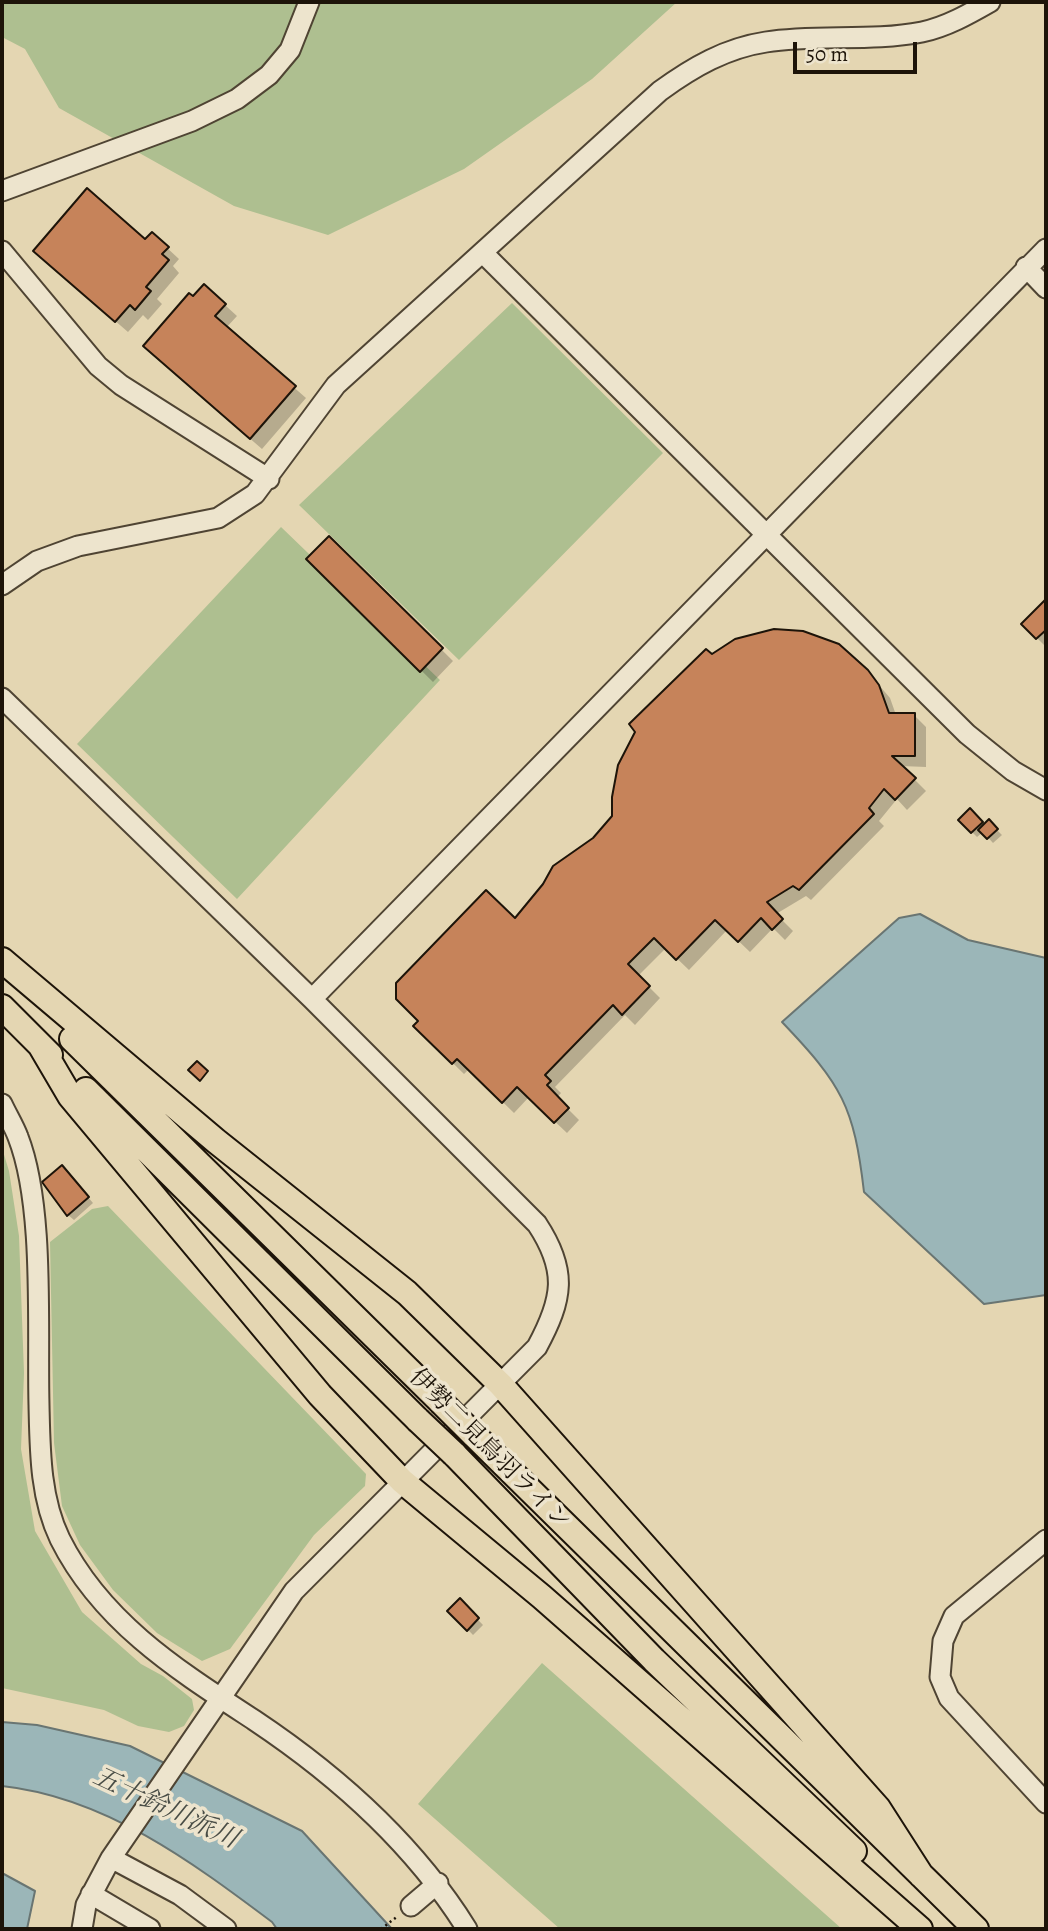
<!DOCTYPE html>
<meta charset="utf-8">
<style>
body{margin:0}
#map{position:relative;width:1048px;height:1931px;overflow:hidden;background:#e4d6b2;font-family:Alegreya,serif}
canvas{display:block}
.frame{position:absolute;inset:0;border:4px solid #1d1409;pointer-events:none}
.scale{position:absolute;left:793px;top:42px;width:124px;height:32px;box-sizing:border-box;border:4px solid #1d1409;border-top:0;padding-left:9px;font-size:21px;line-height:24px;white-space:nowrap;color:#1d1409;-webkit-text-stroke:5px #ede4cd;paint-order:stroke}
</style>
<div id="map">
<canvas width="1048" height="1931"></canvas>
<div class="frame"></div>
<div class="scale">50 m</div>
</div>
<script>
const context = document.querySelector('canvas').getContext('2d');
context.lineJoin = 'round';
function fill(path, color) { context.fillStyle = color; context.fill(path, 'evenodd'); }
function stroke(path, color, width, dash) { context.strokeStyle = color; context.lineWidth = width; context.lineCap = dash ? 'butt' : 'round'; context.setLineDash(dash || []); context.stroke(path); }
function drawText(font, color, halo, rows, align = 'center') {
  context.font = font + ' Alegreya,"Noto Serif JP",serif'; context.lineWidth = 7; context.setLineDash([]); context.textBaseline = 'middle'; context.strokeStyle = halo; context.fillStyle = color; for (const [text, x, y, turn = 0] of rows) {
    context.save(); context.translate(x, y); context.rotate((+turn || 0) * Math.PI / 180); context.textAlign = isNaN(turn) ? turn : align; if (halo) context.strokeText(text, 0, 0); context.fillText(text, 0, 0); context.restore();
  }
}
const green = new Path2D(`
 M2,2H677L592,79L464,169L328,235L234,206L59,108L25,49L2,37Z
 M512,303L663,453L459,660L299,505Z
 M281,527L440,680L237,899L77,744Z
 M2,1148L9,1171L19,1236L24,1373L21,1449L35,1531L82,1612L141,1664L163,1676L192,1699L194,1710L184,1726L169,1732L138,1726L104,1710L2,1688Z
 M108,1206L366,1474L365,1486L314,1535L230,1649L202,1661L157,1633L113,1590L80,1545L62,1506L54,1443L50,1242L92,1209Z
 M542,1663L842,1929H560L418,1804Z`);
const water = new Path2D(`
 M920,914L968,940L1046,958V1295L984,1304L864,1192C854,1106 842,1085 782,1022L899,918Z
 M2,1722L37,1725L130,1746L302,1831L392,1929H277L272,1922C192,1862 105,1797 2,1786Z
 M2,1873L35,1891L27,1929H2Z`);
const shadow = new Path2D(`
 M152,234L179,259L173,266L179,273L157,299L162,304L148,320L143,315L128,332L47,262L145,242Z
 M204,286L237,316L226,328L306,398L262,449L157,358Z
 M329,538L453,661L433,682L308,559Z
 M1046,601V647L1023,624Z
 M712,657L867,671L890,698L896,715H914L926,727V767L901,766L926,791L907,810L897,799L879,821L884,826L811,900L806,896L776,914L793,931L785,940L773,928L750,952L727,930L689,970L666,948L638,976L660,998L635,1025L625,1015L555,1087L561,1093L557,1098L579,1120L567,1133L529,1097L514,1113L469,1069L464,1074L415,1026L614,817Z
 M970,811L985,826L989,822L1002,835L993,843L983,832L977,837L960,820Z
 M67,1173L93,1203L74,1220L68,1215Z
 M460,1601L483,1625L473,1635L450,1611Z`);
const building = new Path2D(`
 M87,188L145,239L152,232L169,247L162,254L169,260L146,287L151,291L135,310L130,305L115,322L33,251Z
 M204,284L226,304L215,316L296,386L250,439L143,346L189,293L193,296Z
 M329,536L443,648L420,672L306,559Z
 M1046,599V630L1036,639L1021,624Z
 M774,629L803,631L839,644L868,670L879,685L889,713H915V756H892L916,778L895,800L884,789L869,808L874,814L799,890L793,886L767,902L783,919L772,930L761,918L738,942L715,920L676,960L654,938L628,964L650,986L622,1015L613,1005L545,1075L551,1081L547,1085L569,1108L554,1123L517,1087L502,1103L457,1059L452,1064L413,1026L418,1021L396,999V983L486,890L515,918L543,884L553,866L593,838L612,816V797L618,765L635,732L629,724L706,649L712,654L735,639Z
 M970,808L983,822L971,833L958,820Z
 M989,819L998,829L987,839L978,830Z
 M197,1061L208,1071L200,1081L188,1070Z
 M62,1165L89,1197L67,1216L42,1182Z
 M460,1598L479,1618L467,1631L447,1611Z`);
const path = new Path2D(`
 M381,1929L398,1916`);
const minor = new Path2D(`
 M2,191L192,121L237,99L269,75L290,50L309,2
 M2,251L98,366L121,385L269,479
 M484,254L967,734L1013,771L1046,790
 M1026,267L1046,288
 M2,585L37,561L78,546L218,518L255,494L336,385L660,91C693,67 726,48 766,42C817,34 871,42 922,32C946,27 969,14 990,2
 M2,698L312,999L537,1224C568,1271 563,1299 537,1347L294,1591L111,1858L86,1905L82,1929
 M312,999L1046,249
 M2,1104C7,1115 14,1126 18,1137C45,1206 37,1328 39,1405C40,1450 40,1498 60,1539C102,1623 179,1671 254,1720C338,1776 414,1844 467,1929
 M1046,1540L954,1616L943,1641L940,1677L949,1698L1046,1803
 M111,1858L180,1895L226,1929
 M91,1894L150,1929
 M411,1906L438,1883`);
const major = new Path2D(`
 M2,960L216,1141L407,1293L501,1385L878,1808L921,1875
 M2,1007L50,1055
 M72,1039L441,1402
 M40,1045L70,1096L320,1395L402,1481L542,1597L920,1929
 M86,1090L418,1420
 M473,1434L976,1929
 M454,1454L654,1660L854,1851`);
const majorBridge = new Path2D(`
 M441,1402L473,1434
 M418,1420L454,1454`);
const streetNames = [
 ["伊勢二見鳥羽ライン",489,1450,45]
];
const waterNames = [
 ["五十鈴川派川",165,1809,25]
];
fill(green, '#aebf90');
fill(water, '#9bb6b8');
stroke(water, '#697572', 2);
fill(shadow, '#0003');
fill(building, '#c6835a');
stroke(building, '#1d1409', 2);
stroke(minor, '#4f4433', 23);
stroke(major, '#1d1409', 28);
stroke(path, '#1d1409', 2.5, [2, 3.5]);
stroke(minor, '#ede4cd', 19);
stroke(major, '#e4d6b2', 24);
stroke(majorBridge, '#1d1409', 28, []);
stroke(majorBridge, '#e4d6b2', 24);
drawText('24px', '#1d1409', '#ede4cd', streetNames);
drawText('italic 26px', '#494d46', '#ede4cd', waterNames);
</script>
